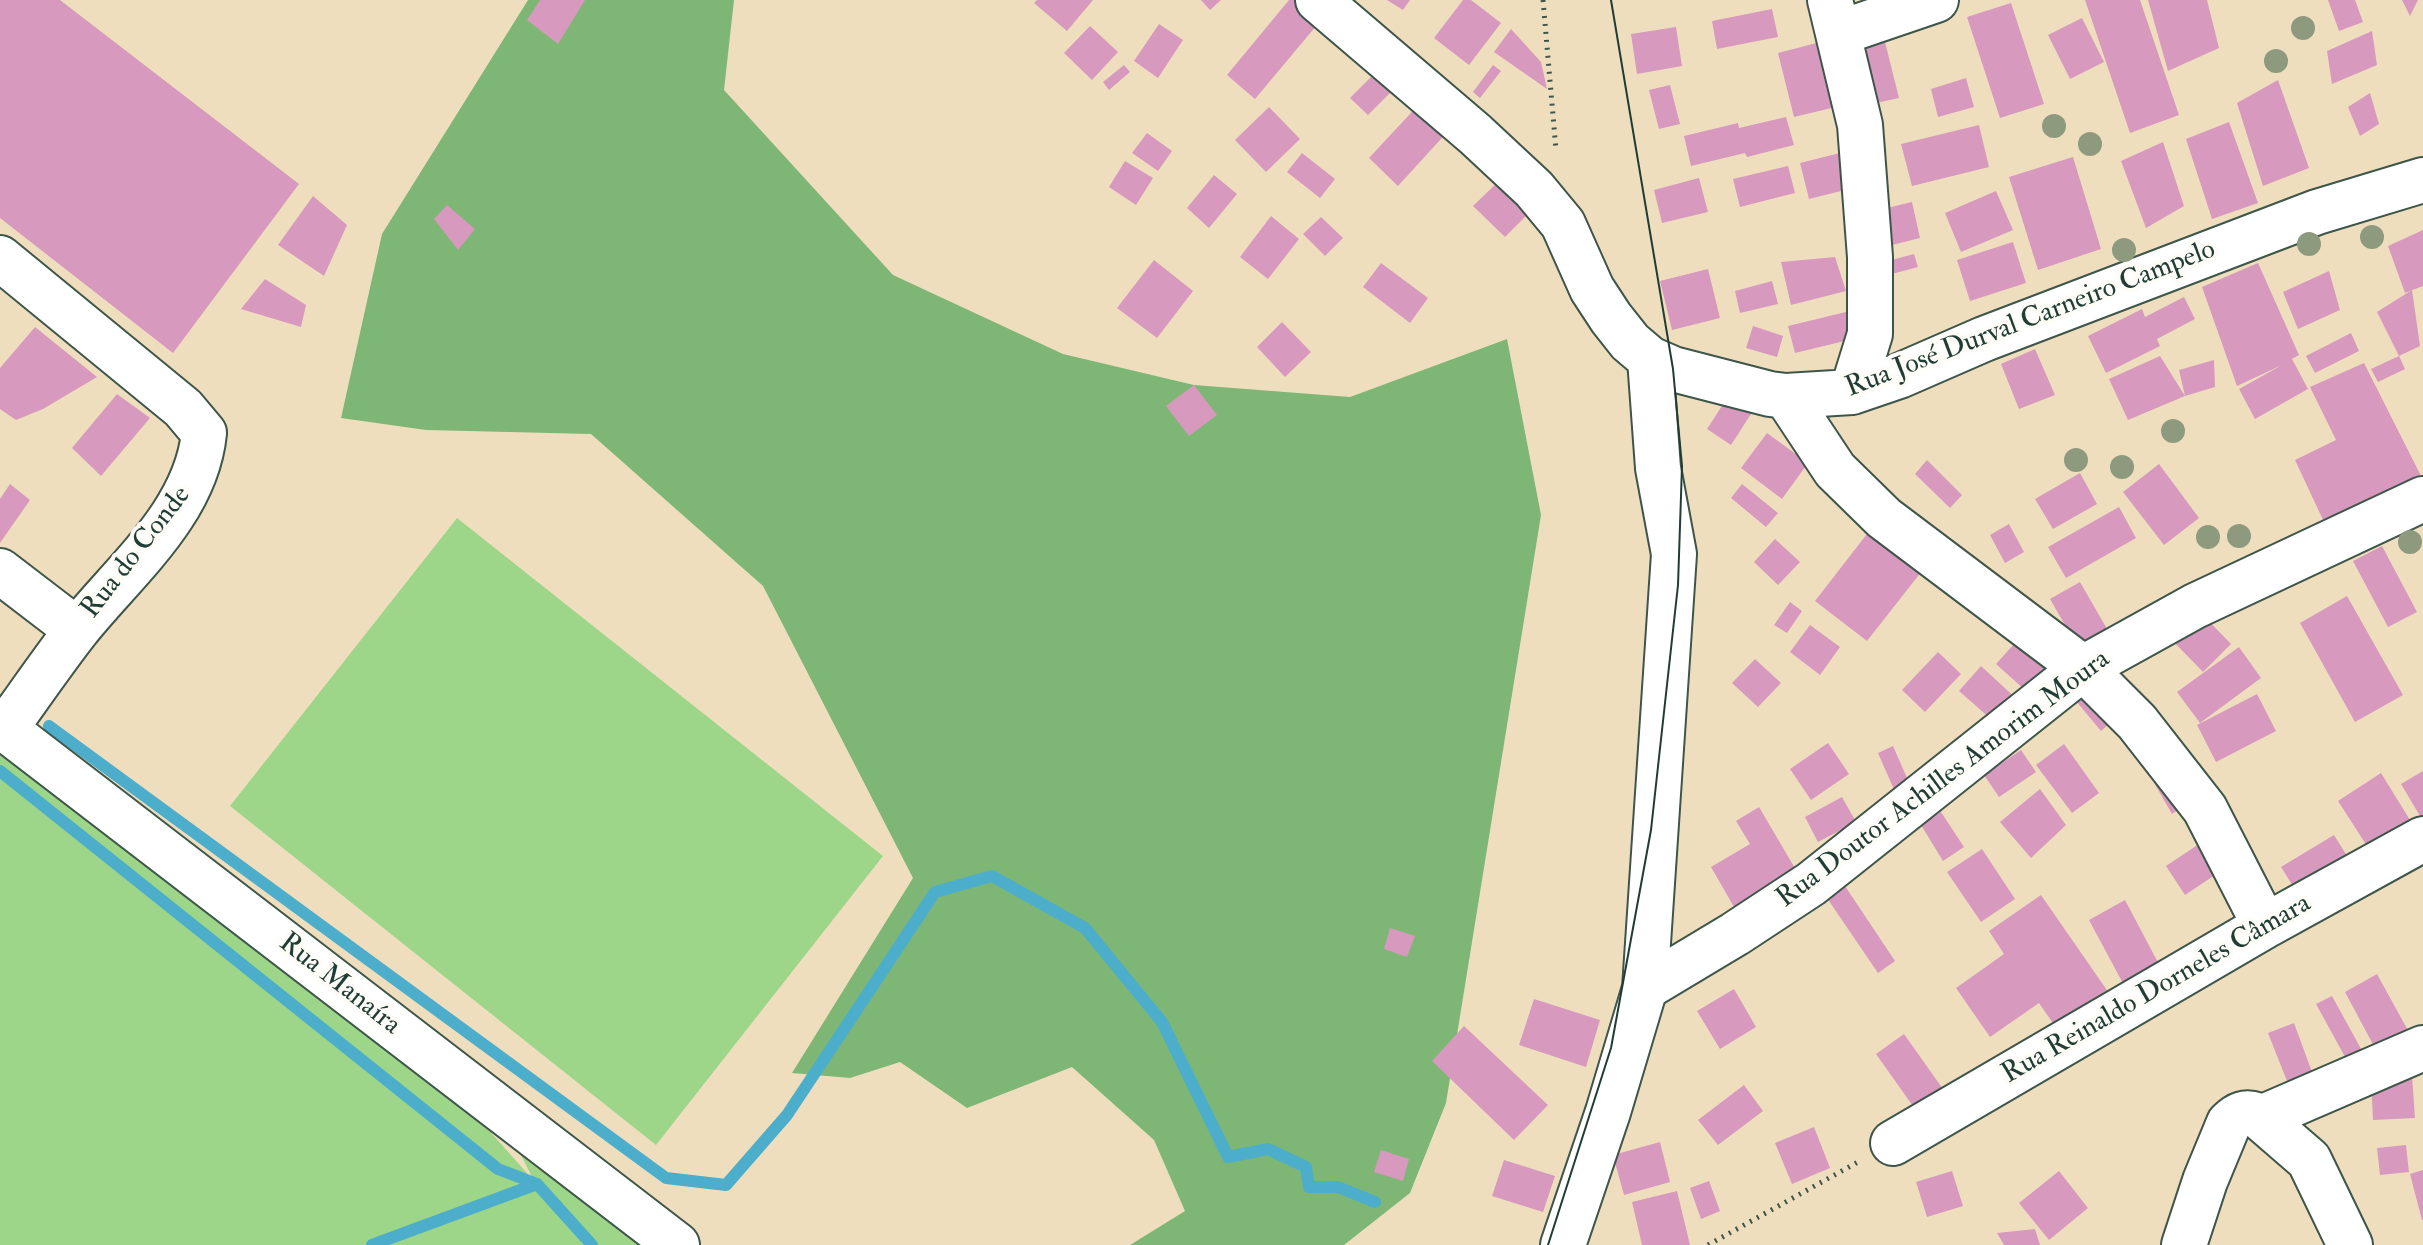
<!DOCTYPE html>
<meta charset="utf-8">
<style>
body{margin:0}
canvas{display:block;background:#efdebe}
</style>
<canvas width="2423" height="1245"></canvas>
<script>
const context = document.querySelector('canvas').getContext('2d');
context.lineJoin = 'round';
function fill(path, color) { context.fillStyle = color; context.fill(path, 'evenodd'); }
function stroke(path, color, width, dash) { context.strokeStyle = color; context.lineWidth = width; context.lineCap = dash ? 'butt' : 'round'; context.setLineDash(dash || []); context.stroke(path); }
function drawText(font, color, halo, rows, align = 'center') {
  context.font = font + ' "IM FELL Double Pica",serif'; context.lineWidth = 8; context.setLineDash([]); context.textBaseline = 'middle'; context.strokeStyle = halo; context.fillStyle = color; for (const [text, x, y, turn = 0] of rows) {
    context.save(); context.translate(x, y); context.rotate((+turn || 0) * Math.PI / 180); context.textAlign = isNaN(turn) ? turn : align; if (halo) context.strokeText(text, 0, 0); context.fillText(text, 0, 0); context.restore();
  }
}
const green = new Path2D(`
 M457,518L883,856L656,1145L230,806Z
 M0,754L478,1118L534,1181L519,1151L640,1245H0Z`);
const forest = new Path2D(`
 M528,0H734L724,90L893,275L1063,354L1194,385L1350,397L1507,339L1541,515L1446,1103L1410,1193L1344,1245H1130L1185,1211L1154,1140L1072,1067L967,1108L900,1062L850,1078L792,1073L913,878L763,586L591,434L426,430L341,418L382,234Z`);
const stream = new Path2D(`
 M49,726L666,1178L726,1185L787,1115L935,892L992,876L1085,928L1162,1022L1228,1157L1268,1149L1306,1167L1309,1187H1338L1375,1202
 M0,771L498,1169L537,1184L592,1245
 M372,1245L537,1184`);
const building = new Path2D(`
 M0,0H60L299,184L173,353L0,218Z
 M540,0H585L558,44L527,20Z
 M1037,0H1093L1067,31L1034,3Z
 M1201,0H1221L1210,10Z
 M1289,0H1300L1322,19L1255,99L1227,75Z
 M1387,0H1410L1403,10Z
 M1463,0H1471L1501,23L1469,65L1434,38Z
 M2085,0H2140L2179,115L2130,133Z
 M2148,0H2207L2219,48L2168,71Z
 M2328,0H2355L2363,22L2339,31Z
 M2402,0H2418L2410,16Z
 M2011,3L2044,104L2000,118L1967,17Z
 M1772,9L1778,37L1717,49L1712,21Z
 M2082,18L2104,62L2070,79L2048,35Z
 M1159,24L1183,40L1158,78L1134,61Z
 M1090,26L1118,52L1092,80L1064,53Z
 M1676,27L1682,66L1637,74L1631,34Z
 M1511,29L1541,62L1547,89L1494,52Z
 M2372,31L2377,65L2332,84L2327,51Z
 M1828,40L1844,105L1794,117L1778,53Z
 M1885,42L1899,98L1876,103L1862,48Z
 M1124,65L1130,72L1109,90L1103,82Z
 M1493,65L1501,71L1480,98L1473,92Z
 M1382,66L1400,83L1368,115L1350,98Z
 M1966,78L1974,107L1938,117L1931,89Z
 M2278,80L2309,168L2263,186L2237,103Z
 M1670,85L1680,124L1659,129L1649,90Z
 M2370,93L2379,124L2360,136L2348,107Z
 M1422,101L1451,128L1398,186L1369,158Z
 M1269,107L1300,139L1266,172L1235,140Z
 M1786,117L1794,145L1747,157L1745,153L1691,166L1684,136L1738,123L1739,128Z
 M2229,122L2258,203L2212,219L2186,139Z
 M1979,125L1989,167L1912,186L1901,144Z
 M1147,133L1172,151L1158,171L1132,153Z
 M2163,142L2184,206L2146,228L2121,161Z
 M1302,153L1335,179L1320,198L1287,172Z
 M1840,153L1849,189L1809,199L1800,163Z
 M2073,157L2101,249L2038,270L2009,177Z
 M1125,161L1153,178L1136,205L1109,187Z
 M1788,166L1795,193L1740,207L1733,179Z
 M1214,175L1237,194L1209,228L1187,208Z
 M1699,178L1708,212L1662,223L1654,190Z
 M1501,179L1532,210L1505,237L1473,206Z
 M1996,191L2013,230L1961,252L1945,213Z
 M313,196L347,225L324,276L278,245Z
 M1912,202L1920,238L1892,245L1883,209Z
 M447,205L475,229L458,250L434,219Z
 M1271,216L1299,239L1268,279L1240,257Z
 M1321,217L1343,238L1325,256L1303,234Z
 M2423,230V286L2405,293L2388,246Z
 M2013,242L2026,283L1970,301L1957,260Z
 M1914,254L1918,267L1892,274L1888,261Z
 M1835,257L1846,291L1791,305L1781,262Z
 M1154,260L1193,291L1157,338L1117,308Z
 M1381,263L1428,298L1410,323L1363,287Z
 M2258,263L2299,355L2292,359L2308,389L2255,419L2239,389L2282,365L2237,386L2202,287Z
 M1708,269L1720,318L1672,330L1660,281Z
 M2329,271L2340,310L2298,329L2283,292Z
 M265,279L306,305L301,327L241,309Z
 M1772,281L1778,304L1740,313L1735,291Z
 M2412,290L2420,346L2399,356L2377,312Z
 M2184,297L2195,319L2157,339L2160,346L2106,373L2088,336L2142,309L2145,317Z
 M1850,311L1857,338L1795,353L1788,326Z
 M1282,322L1311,352L1285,377L1257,347Z
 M1753,326L1783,336L1777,357L1746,348Z
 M35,327L97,377L43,409L16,420L0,409V368Z
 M2351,333L2359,351L2315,373L2306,356Z
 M2035,349L2055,395L2019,409L2001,364Z
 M2160,356L2185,396L2128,420L2109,379Z
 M2399,356L2405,369L2378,382L2371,369Z
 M2214,360L2215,387L2185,396L2179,370Z
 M2364,363L2421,476L2324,522L2295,460L2336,440L2310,387Z
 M1194,385L1217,415L1189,436L1166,406Z
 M117,394L150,418L101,476L72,448Z
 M1729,395L1753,411L1731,445L1707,429Z
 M1767,433L1808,463L1782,499L1741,468Z
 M1927,460L1962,495L1950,508L1915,474Z
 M2159,464L2199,518L2164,545L2123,492Z
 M2080,473L2097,504L2053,529L2035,499Z
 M10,484L30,500L0,543V499Z
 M1742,484L1778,513L1766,527L1731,498Z
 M2119,507L2136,538L2066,578L2048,547Z
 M1877,521L1929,562L1867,641L1815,601Z
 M2009,524L2024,552L2005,563L1990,535Z
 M1775,539L1800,562L1778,585L1754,562Z
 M2382,546L2417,612L2388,627L2353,561Z
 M2080,582L2110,634L2080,651L2050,599Z
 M2347,596L2403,695L2355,722L2300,623Z
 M1790,602L1802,611L1787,633L1774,625Z
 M2196,608L2231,644L2203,672L2168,636Z
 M1810,625L1840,647L1820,675L1790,652Z
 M2024,633L2063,669L2035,699L1996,664Z
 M2239,647L2261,678L2200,723L2177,692Z
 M1938,652L1961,674L1925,712L1902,690Z
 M1755,659L1781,683L1758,707L1732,683Z
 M1981,666L2021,703L2000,727L1959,691Z
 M2090,689L2115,719L2101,731L2076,701Z
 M2257,694L2276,731L2216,762L2197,725Z
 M1828,743L1849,774L1811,800L1790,769Z
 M2064,744L2099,793L2072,813L2036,765Z
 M1893,746L1911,787L1896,794L1878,753Z
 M2021,750L2036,772L1999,797L1984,775Z
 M2171,770L2190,802L2172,814L2153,781Z
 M2423,771V821L2401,784Z
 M2381,773L2410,820L2367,846L2338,801Z
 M2040,789L2066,825L2031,858L2000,822Z
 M1842,797L1856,822L1818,842L1805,817Z
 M1759,807L1796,870L1734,907L1711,867L1750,844L1736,821Z
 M1941,812L1964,847L1943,861L1921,825Z
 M2334,835L2354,867L2301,899L2281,867Z
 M2205,840L2224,869L2185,895L2166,866Z
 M1982,849L2015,899L1981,922L1947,872Z
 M1845,886L1895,961L1878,973L1827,898Z
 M2041,895L2111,996L2059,1032L2039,1003L1990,1037L1956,988L2004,954L1989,931Z
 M2125,900L2162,970L2126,989L2089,920Z
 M1390,928L1415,936L1407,957L1384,949Z
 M2377,974L2410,1034L2377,1052L2345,992Z
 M1734,989L1756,1027L1720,1049L1697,1011Z
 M2332,996L2366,1058L2350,1066L2316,1004Z
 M1534,999L1600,1020L1586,1067L1519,1045Z
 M2294,1023L2312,1072L2287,1081L2268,1033Z
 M1464,1026L1548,1105L1514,1140L1432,1061Z
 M1904,1034L1943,1089L1915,1109L1876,1054Z
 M2412,1076L2415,1118L2373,1120L2371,1079Z
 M1744,1085L1763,1111L1718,1145L1698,1120Z
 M1814,1127L1830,1168L1792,1184L1775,1143Z
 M1660,1142L1670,1182L1624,1195L1613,1155Z
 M2406,1145L2409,1172L2380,1175L2377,1148Z
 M1381,1150L1409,1159L1403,1181L1374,1172Z
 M1504,1160L1555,1176L1543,1212L1492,1196Z
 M2423,1170V1220H2422L2410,1174Z
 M1952,1171L1963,1206L1927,1217L1916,1182Z
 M2059,1171L2088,1208L2049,1240L2019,1203Z
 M1709,1181L1720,1211L1701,1219L1690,1188Z
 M1677,1191L1690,1245H1642L1632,1202Z
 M2035,1229L2040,1245H2004L1997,1233Z`);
const path = new Path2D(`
 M1543,0L1556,150
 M1708,1245L1858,1162`);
const minor = new Path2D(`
 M1318,0L1475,134L1534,189L1563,224L1592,289L1611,318L1630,342L1650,359L1673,369L1770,394L1786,396L1852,392L1899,376L1984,339L2317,212L2423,180
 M1830,0L1860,125L1870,257V334L1852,392
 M1839,33L1936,0
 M0,258L183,408L204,433C196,513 125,570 77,630C52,662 29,696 5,729
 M1786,396L1835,470L1884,518L2083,668L2137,722L2205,809L2265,926
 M0,571L77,630
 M0,725L677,1245
 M1645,988L1735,934L1811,884L2083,668L2195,606L2423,499
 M2261,1118L2423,1048
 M1893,1143L2265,926L2423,839
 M1563,1245L1608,1112L1645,988L1674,554L1658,468L1650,359
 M2184,1245L2205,1181L2229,1123C2238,1114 2245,1111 2257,1115L2309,1160L2350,1245`);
const tram = new Path2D(`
 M1548,1245L1611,1048L1651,830L1678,585L1682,466L1673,369L1611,0`);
const trees = [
 [2303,28],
 [2276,61],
 [2054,126],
 [2090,144],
 [2372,237],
 [2309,244],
 [2124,250],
 [2173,431],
 [2076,460],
 [2122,467],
 [2239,536],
 [2208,537],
 [2410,542]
];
const streetNames = [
 ["Rua José Durval Carneiro Campelo",2031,320,-21],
 ["Rua do Conde",137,553,-52],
 ["Rua Doutor Achilles Amorim Moura",1944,780,-37],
 ["Rua Manaíra",339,985,38],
 ["Rua Reinaldo Dorneles Câmara",2157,990,-30]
];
fill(green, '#9dd689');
fill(forest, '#7eb775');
stroke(stream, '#4caecb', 12);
fill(building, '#d799be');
stroke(minor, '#3e5549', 48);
stroke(path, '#3e5549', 5, [2, 6]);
stroke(minor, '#fff', 44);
stroke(tram, '#1f3d34', 2);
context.fillStyle = '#8e9a7e';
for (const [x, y] of trees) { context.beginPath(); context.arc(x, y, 12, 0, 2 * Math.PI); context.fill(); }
drawText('28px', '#1f3d34', '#fdfcf7', streetNames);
</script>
